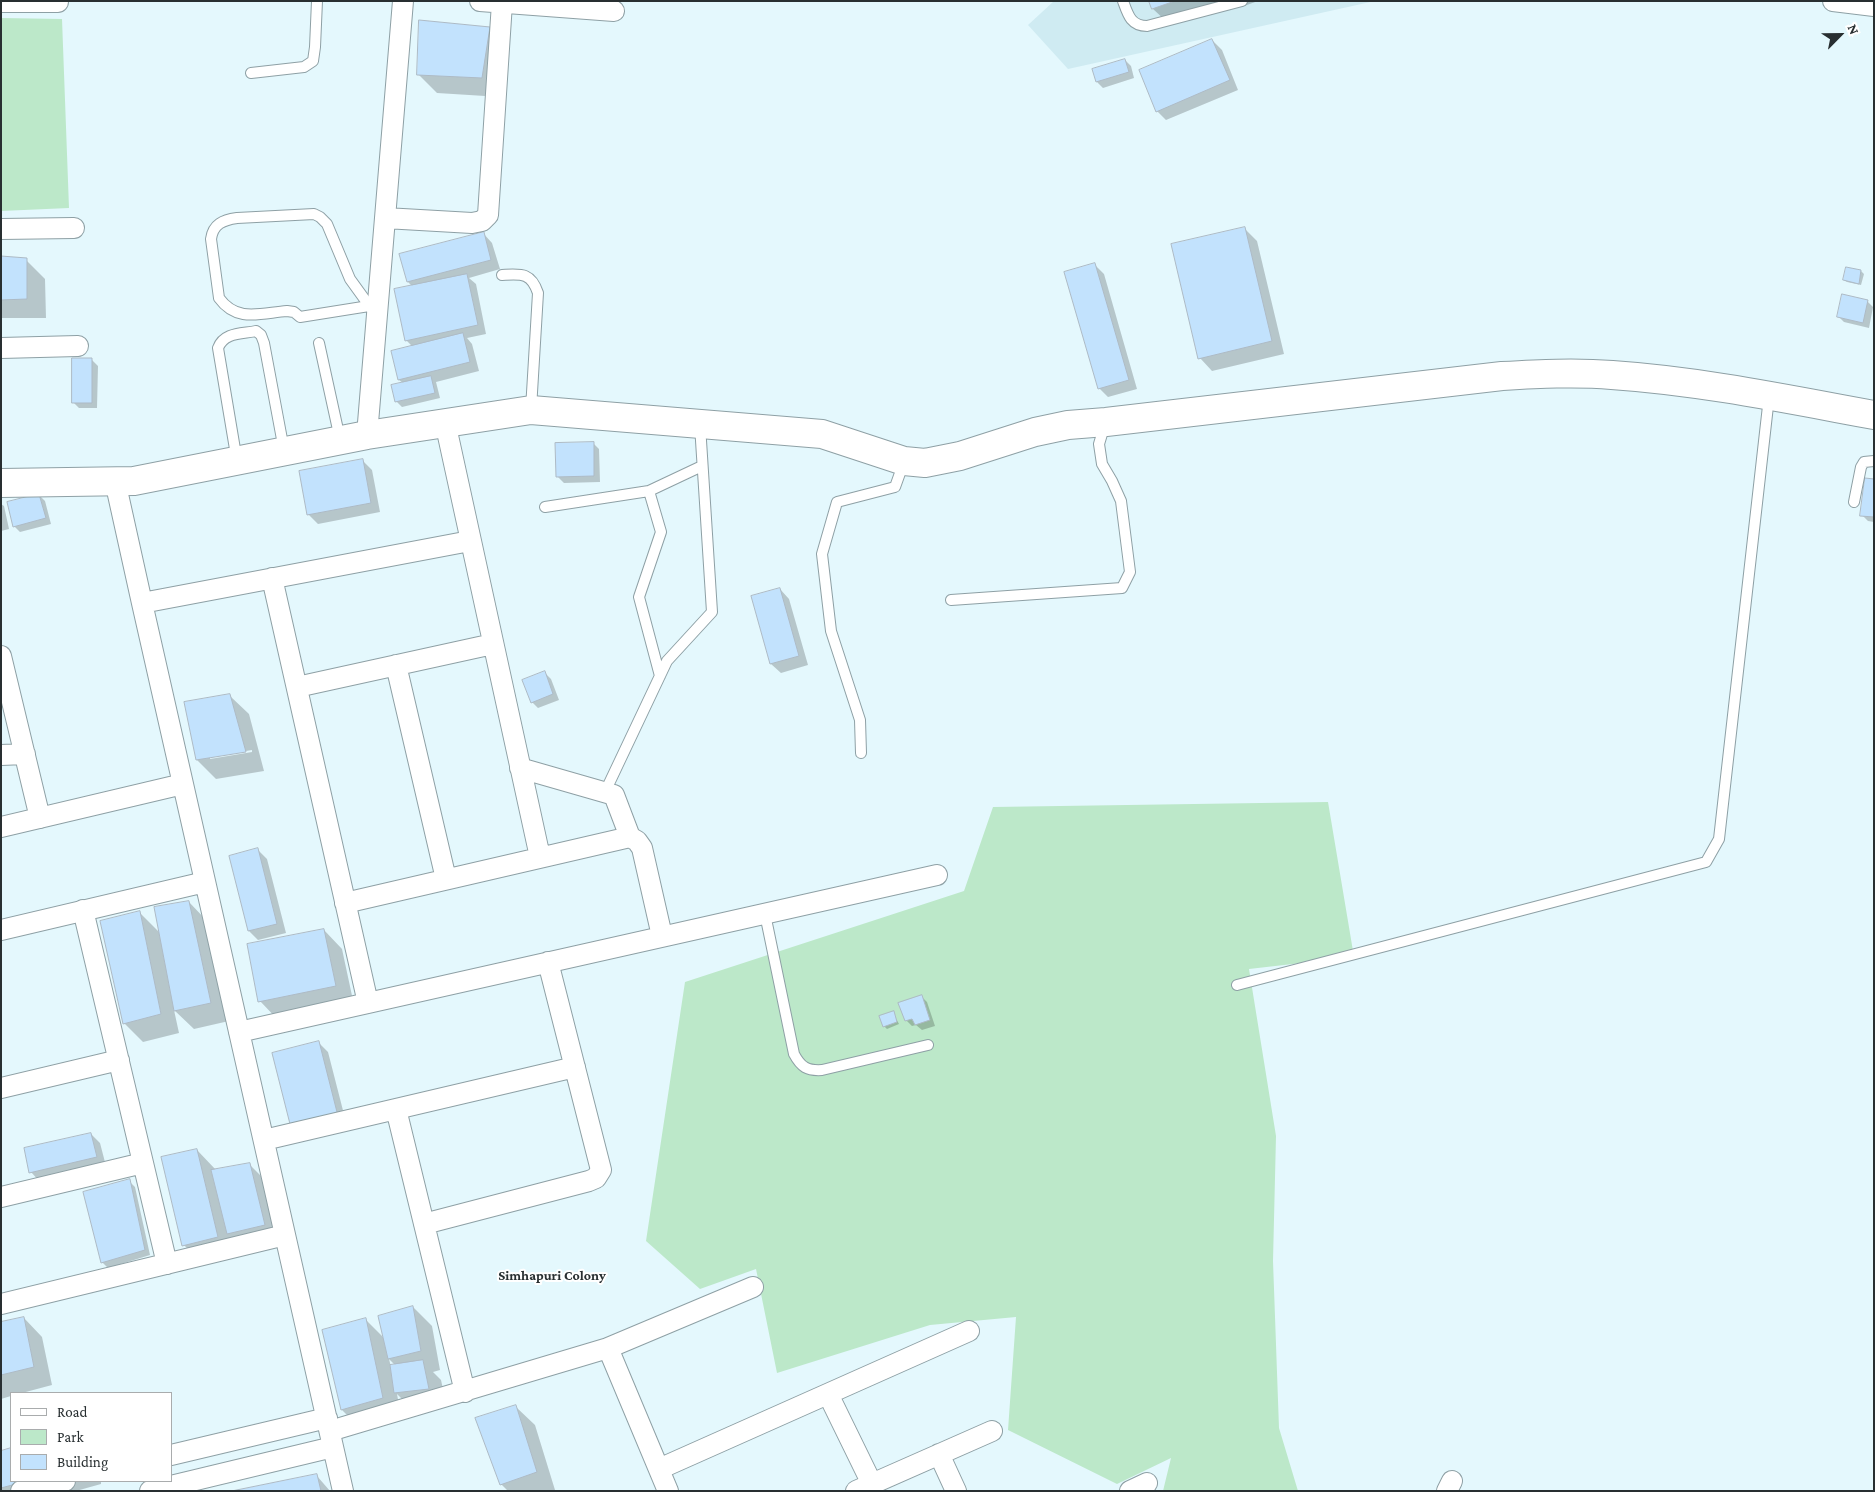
<!DOCTYPE html>
<style>
body{margin:0}
#map{position:relative;width:1875px;height:1492px;overflow:hidden;background:#e4f8fd;font-family:"Crimson Pro",serif}
canvas{display:block}
.frame{position:absolute;inset:0;border:2px solid #282f31;pointer-events:none}
.legend{position:absolute;left:10px;top:1392px;width:162px;height:90px;box-sizing:border-box;background:#fff;border:1px solid #a9acad;margin:0;padding:6px 9px;list-style:none;font-size:15px;color:#282f31}
.legend li{display:flex;align-items:center;gap:10px;height:25px}
.legend b{width:25px;border:1px solid #a9acad}
.north{position:absolute;left:1815px;top:10px;width:50px;height:50px;-webkit-text-stroke:4px #fff;paint-order:stroke;rotate:67deg;font-size:14px;font-weight:700;line-height:20px;text-align:center;color:#282f31}
.north::after{content:'';display:block;margin:auto;width:18px;height:22px;background:#282f31;clip-path:polygon(50% 0,100% 100%,50% 72%,0 100%)}
</style>
<div id="map">
<canvas width="1875" height="1492"></canvas>
<div class="frame"></div>
<ul class="legend">
<li><b style="height:6px;background:#fff"></b>Road</li>
<li><b style="height:14px;background:#bce8c9"></b>Park</li>
<li><b style="height:14px;background:#c2e2fd"></b>Building</li>
</ul>
<div class="north">N</div>
</div>
<script>
const context = document.querySelector('canvas').getContext('2d');
context.lineJoin = 'round';
function fill(path, color) { context.fillStyle = color; context.fill(path, 'evenodd'); }
function stroke(path, color, width, dash) { context.strokeStyle = color; context.lineWidth = width; context.lineCap = dash ? 'butt' : 'round'; context.setLineDash(dash || []); context.stroke(path); }
function drawText(font, color, halo, rows, align = 'center') {
  context.font = font + ' "Crimson Pro",serif'; context.lineWidth = 4; context.setLineDash([]); context.textBaseline = 'middle'; context.strokeStyle = halo; context.fillStyle = color; for (const [text, x, y, turn = 0] of rows) {
    context.save(); context.translate(x, y); context.rotate((+turn || 0) * Math.PI / 180); context.textAlign = isNaN(turn) ? turn : align; if (halo) context.strokeText(text, 0, 0); context.fillText(text, 0, 0); context.restore();
  }
}
const built = new Path2D(`
 M1054,1H1375L1068,69L1028,25Z`);
const green = new Path2D(`
 M1,18L62,19L69,208L1,211Z
 M1328,802L1354,957L1249,969L1276,1136L1273,1261L1279,1428L1298,1491H1163L1171,1458L1117,1484L1008,1430L1016,1317L930,1325L777,1373L756,1269L700,1289L646,1241L685,982L964,891L993,807Z`);
const shadow = new Path2D(`
 M1151,1H1223L1166,21L1153,9Z
 M1239,1H1258L1244,6Z
 M490,28L508,47L501,97L437,93L418,74Z
 M1212,40L1222,50L1238,90L1166,120L1157,111Z
 M1125,60L1131,66L1134,78L1103,88L1097,82L1094,70Z
 M1244,228L1257,241L1284,354L1212,371L1200,358Z
 M483,233L492,243L500,269L469,278L476,284L486,334L467,338L472,344L479,371L436,382L440,398L402,407L396,401L403,383L399,380L413,347L406,340L413,287L408,282L401,255Z
 M1,258L26,260L45,279L46,318H1Z
 M1095,265L1104,274L1137,389L1108,397L1099,388Z
 M1847,268L1861,271L1864,274L1861,285L1847,282L1844,280Z
 M1867,301L1873,307L1869,328L1844,322L1838,316Z
 M92,360L98,366L97,408H79L73,402Z
 M593,443L599,449L600,482L564,483L558,477Z
 M363,461L372,470L380,512L318,524L308,514Z
 M1874,480V522L1868,521L1862,515Z
 M39,495L45,501L51,524L20,532L14,526Z
 M1,504L4,506L9,529L1,531Z
 M780,589L789,599L808,665L781,673L771,664Z
 M545,673L551,679L559,700L538,708L532,702Z
 M230,696L249,714L264,771L216,779L197,760L185,703ZM252,750V752L210,759V757Z
 M258,850L267,859L286,933L258,940L249,931Z
 M189,902L207,921L229,1021L194,1029L174,1010L179,1033L143,1042L124,1023L139,912L160,933Z
 M324,930L342,949L354,1005L278,1020L260,1001Z
 M921,996L927,1002L935,1026L922,1030L916,1025L912,1026L906,1020Z
 M893,1013L899,1024L887,1029L884,1026Z
 M319,1043L328,1052L347,1126L301,1137Z
 M91,1134L100,1143L106,1166L40,1182L31,1172Z
 M197,1150L216,1170L249,1164L268,1183L283,1244L247,1252L231,1237L236,1256L202,1264L184,1245Z
 M129,1181L135,1187L150,1255L108,1268L102,1262Z
 M413,1307L432,1326L440,1370L433,1372L441,1380L447,1407L414,1411L397,1394L401,1416L360,1428L342,1410L366,1320L384,1338ZM389,1359L396,1366L391,1367Z
 M24,1318L42,1337L52,1385L22,1393H11V1396L1,1399V1324Z
 M516,1407L535,1425L555,1490L508,1491L501,1484Z
 M11,1450V1481H101V1484L76,1491H1V1452Z
 M317,1476L330,1491H238Z`);
const building = new Path2D(`
 M1149,1H1175L1152,9Z
 M419,20L490,27L482,78L417,75Z
 M1212,39L1230,80L1156,112L1139,70Z
 M1125,59L1129,72L1096,82L1092,69Z
 M1245,227L1272,341L1198,359L1171,244Z
 M484,232L491,260L407,282L399,254Z
 M1,256L27,258V299L1,300Z
 M1095,263L1129,380L1098,389L1064,272Z
 M1846,267L1861,270L1859,284L1843,280Z
 M467,274L478,325L405,341L394,289Z
 M1842,294L1868,300L1863,323L1837,317Z
 M463,333L470,362L398,380L391,351Z
 M72,358H92V403H72Z
 M431,376L435,393L395,402L391,385Z
 M594,442V476L556,477L555,443Z
 M363,459L371,503L307,515L299,471Z
 M1865,478L1874,479V517L1860,516Z
 M39,494L46,518L13,527L7,502Z
 M780,588L799,656L770,664L751,596Z
 M545,671L553,694L531,703L522,680Z
 M230,694L246,752L196,760L184,702Z
 M258,848L277,924L248,931L229,856Z
 M189,901L211,1003L174,1011L154,907Z
 M140,911L161,1014L123,1024L100,921Z
 M324,929L336,986L258,1002L247,944Z
 M922,995L930,1020L915,1025L912,1019L905,1021L898,1003Z
 M894,1011L897,1022L883,1027L879,1016Z
 M319,1041L338,1116L291,1128L272,1053Z
 M91,1133L97,1157L29,1173L24,1148Z
 M197,1149L218,1237L182,1246L161,1157Z
 M250,1163L265,1225L227,1234L211,1170Z
 M130,1179L145,1250L101,1263L83,1192Z
 M413,1306L421,1351L388,1359L378,1316Z
 M24,1317L34,1367L1,1375V1322Z
 M366,1318L383,1398L341,1410L322,1330Z
 M423,1360L429,1389L394,1393L390,1365Z
 M516,1405L537,1472L500,1485L475,1418Z
 M11,1448V1481H27L1,1488V1451Z
 M317,1474L321,1491H232Z`);
const lane = new Path2D(`
 M1123,1C1128,15 1131,26 1147,26L1242,1
 M251,73L304,67L313,61L315,47L317,1
 M502,275C521,274 531,272 538,293L531,409
 M369,306L300,317L294,312L287,311C261,313 237,323 219,298L211,239C213,224 223,220 237,218L314,214L320,217L327,224L350,279L376,315
 M319,343L340,439
 M237,461L218,348C224,332 242,334 256,331L261,335L264,343L284,450
 M649,491L661,532L639,597L660,676
 M1854,502L1861,467L1864,462L1874,461
 M545,507L649,491L702,466
 M951,600L1122,588L1130,572L1121,501L1112,481L1102,464L1099,444L1105,424
 M861,753L860,720L831,631L822,554L837,502L895,487L904,462
 M605,792L667,661L712,612L700,425
 M765,914L794,1054C801,1067 807,1071 822,1070L928,1045
 M1237,985L1706,862L1719,839L1769,397`);
const street = new Path2D(`
 M480,1L614,11
 M1833,1L1874,6
 M1,2H58
 M385,218L472,223L482,221L488,215L502,3
 M1,229L74,228
 M1,348L78,346
 M445,422L540,857
 M367,435L403,1
 M115,481L142,603L343,1491
 M272,578L368,1003
 M142,603L470,541
 M1,656L40,818
 M396,665L446,879
 M297,687L493,644
 M1,755L25,754
 M520,768L614,795L630,837
 M1,827L183,784
 M345,903L630,837L637,841L642,848L662,936
 M83,910L167,1264
 M1,930L205,882
 M239,1032L937,875
 M1,1088L119,1060
 M396,1109L465,1392
 M264,1140L575,1067
 M1,1197L143,1163
 M424,1224L589,1181L596,1178L601,1170L548,962
 M1,1304L285,1235
 M608,1348L753,1287
 M828,1394L872,1484
 M330,1431L608,1348L668,1491
 M939,1454L956,1491
 M171,1455L327,1418
 M659,1469L969,1331
 M21,1491L65,1481
 M150,1491L333,1447
 M856,1491L992,1431
 M1130,1491L1147,1483
 M1447,1491L1452,1481`);
const secondary = new Path2D(`
 M1,483L134,481L367,435L531,410L822,434L904,461L925,463L960,456L1035,432L1068,425L1106,422L1502,376C1538,374 1575,372 1612,375C1700,381 1787,399 1874,415`);
const neighbourhoodNames = [
 ["Simhapuri Colony",552,1276]
];
fill(built, '#cfebf2');
fill(green, '#bce8c9');
fill(shadow, '#0003');
fill(building, '#c2e2fd');
stroke(building, '#adbac5', 1);
stroke(lane, '#8ea0a5', 12);
stroke(street, '#8ea0a5', 22);
stroke(secondary, '#8ea0a5', 30);
stroke(lane, '#fff', 10);
stroke(street, '#fff', 20);
stroke(secondary, '#fff', 28);
drawText('bold 14px', '#282f31', '#fff', neighbourhoodNames);
</script>
